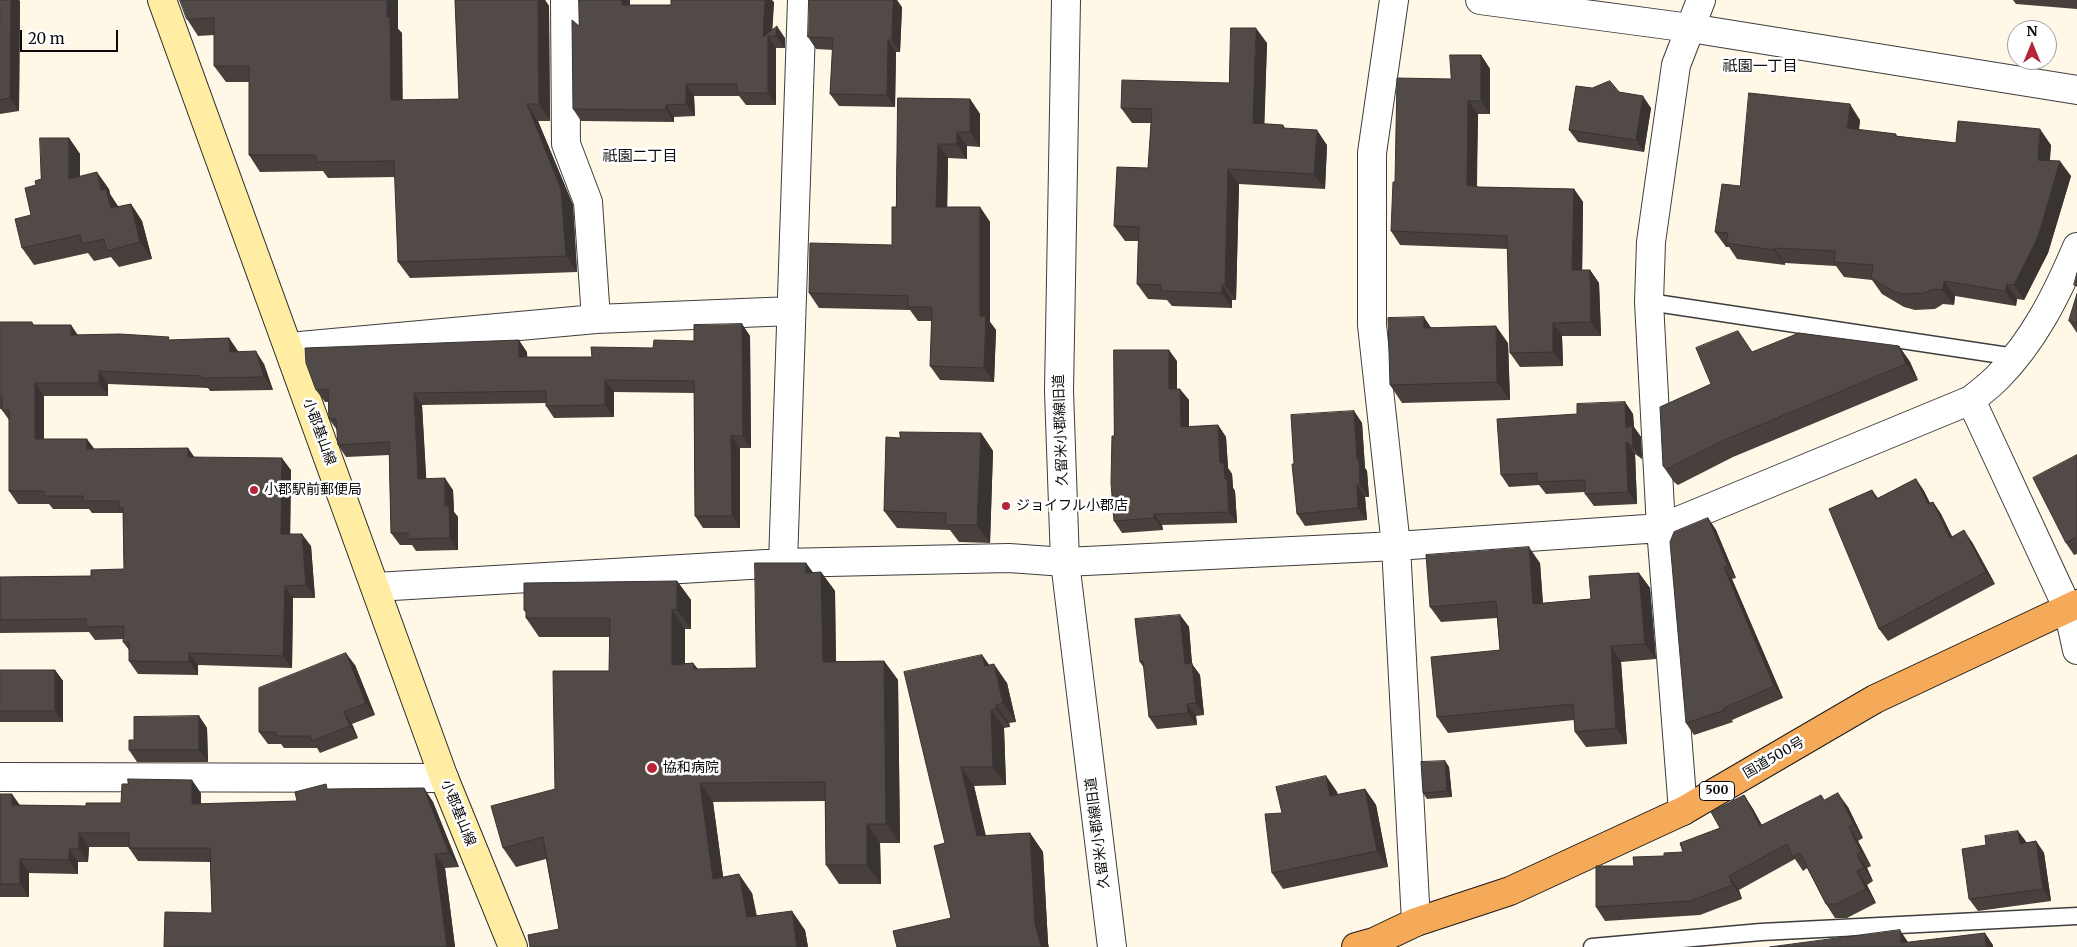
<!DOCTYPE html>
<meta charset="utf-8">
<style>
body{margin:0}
#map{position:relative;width:2077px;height:947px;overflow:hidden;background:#fff8e7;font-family:Merriweather,serif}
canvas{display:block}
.north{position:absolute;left:2007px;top:20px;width:50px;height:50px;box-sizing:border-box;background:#fff;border:1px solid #9d9d9d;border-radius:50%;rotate:0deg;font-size:14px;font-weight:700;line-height:20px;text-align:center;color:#0a0a0a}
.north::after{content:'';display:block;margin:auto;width:18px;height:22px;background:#b72638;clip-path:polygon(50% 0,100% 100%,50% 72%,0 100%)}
.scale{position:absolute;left:20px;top:30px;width:98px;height:22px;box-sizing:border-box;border:2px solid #0a0a0a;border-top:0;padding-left:6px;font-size:15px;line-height:18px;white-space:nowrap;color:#0a0a0a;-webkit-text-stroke:4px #fff;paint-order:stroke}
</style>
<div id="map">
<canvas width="2077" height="947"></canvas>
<div class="north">N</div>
<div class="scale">20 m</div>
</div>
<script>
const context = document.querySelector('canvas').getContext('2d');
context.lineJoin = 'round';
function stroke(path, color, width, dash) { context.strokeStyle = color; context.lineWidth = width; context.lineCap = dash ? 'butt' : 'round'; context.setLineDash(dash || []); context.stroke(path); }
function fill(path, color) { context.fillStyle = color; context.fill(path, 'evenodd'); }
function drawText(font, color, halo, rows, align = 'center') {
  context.font = font + ' Merriweather,"Noto Sans JP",serif'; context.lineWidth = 5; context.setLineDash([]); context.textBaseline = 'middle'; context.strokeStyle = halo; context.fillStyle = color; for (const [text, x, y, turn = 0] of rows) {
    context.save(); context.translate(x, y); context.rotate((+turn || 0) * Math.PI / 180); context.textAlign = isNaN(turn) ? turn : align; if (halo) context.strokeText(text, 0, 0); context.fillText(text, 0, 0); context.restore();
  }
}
const service = new Path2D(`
 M1649,302L2015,357
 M1592,947L1761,932L2077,916`);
const minor = new Path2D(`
 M565,0L566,144L588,202L596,319
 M1394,0L1372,153V325L1396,546L1416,922
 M289,347L596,319L791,311
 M1971,400L2068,609
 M783,563L802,0
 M376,587L783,563L1009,558L1065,562L1396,546L1661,528L1971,400C1980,393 1989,386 1997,378C2034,341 2057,294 2077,247
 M0,777L444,778
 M1683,811L1661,528L1649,302L1651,242L1676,65L1701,0`);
const tertiary = new Path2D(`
 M1066,0L1059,391L1065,562L1112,947
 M1480,0L1690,28L2077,90
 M2068,609L2077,650`);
const secondary = new Path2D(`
 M162,0L444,778L513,947`);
const trunk = new Path2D(`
 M1356,947L1374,942L1416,922L1510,891L1683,811L1875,699L2077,604`);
const wall = new Path2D(`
 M0,0L20,1L19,111L0,114Z
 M398,0V29L402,33V100L459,99L455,0H545L549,6L550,121H538L573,205L577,272L410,278L398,262L395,177L328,178L323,171L260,172L249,155V82H226L214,66V35L198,36L187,19Z
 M630,0V5H671L774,2L772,29L785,38V48H776V105H746L739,96H694L695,116L674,117V122L581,121L573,109L579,26Z
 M2013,0H2077V9L2016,4Z
 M902,7L900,52H896L895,107L839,106L830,94L833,50L816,49L808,37Z
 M1267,43L1264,124L1283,125L1285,128L1327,145L1325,189L1239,184L1236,300H1232V308L1172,306L1167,300L1148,299L1137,284L1138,241H1125L1114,226L1148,168L1151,123H1132L1121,108L1229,83Z
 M1481,55L1490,69V114H1478L1477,187L1574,189L1583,202L1582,270H1590L1599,283L1601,336H1562L1563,366L1520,367L1510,353L1508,249L1400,245L1391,231L1451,79Z
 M1619,92L1651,108L1644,152L1578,142L1569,130Z
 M898,98L970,99L980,114V147L967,146V159L948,158L947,207H980L990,222V322L996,330L994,382L940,380L930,366L932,321H918L910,310L819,308L809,293L892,245L896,207Z
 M1860,120L1859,130L1896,134L1897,136L1956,143L2051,145L2050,160L2071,176L2048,253L2024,300L2017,299L2016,306L1955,296L1954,305L1943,304L1935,309L1915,310L1904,307L1882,294L1872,280L1844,277L1836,266L1785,263V265L1737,259L1729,247H1726L1715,232L1740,186Z
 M69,138L80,154V176L109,189L110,194L118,207L131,204L142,221L152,259L119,267L111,257L94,261L88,253L34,265L22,248L31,215L36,185L41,179Z
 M2077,294V333L2069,321Z
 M0,322H32L34,325H71L77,335L171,340L229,338L238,352L264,364L273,390L210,391L208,388L108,384V396H44V439L94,449L188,448L194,457L291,470L290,534L311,546L315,598H293L292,668L198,665V675L138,674L129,661V650L123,642L124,639L95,640L89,632L0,633V577L91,576L124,569L123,513H92L89,509H53L49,504H18L9,491V420L2,410V409H0Z
 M742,324L750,336L751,448H740V528H703L695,516L694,393L614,392V417L554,418L546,406V403L422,405L426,479L453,490L454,512L458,517V550L416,551L412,545H400L391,533L389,455L346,457L338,445L337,430L329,419L328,402H325L316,390L527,352V357H592L653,348L694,341Z
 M1431,327L1508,343L1510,400L1402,403L1390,385Z
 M1899,346L1910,362L1918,380L1733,457L1678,485L1674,482L1663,466L1711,384L1753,352Z
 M1177,361V389L1189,400V427L1218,425L1226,437L1228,468L1232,474L1233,488L1235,491L1237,523L1162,525L1163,530L1122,533L1114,521V436Z
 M1625,402L1633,414L1634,427L1641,437L1642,459L1635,454L1637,504L1594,506L1585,494V492L1546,494L1539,485L1509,487L1501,475L1577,414Z
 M1354,411L1362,423L1365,468L1367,471L1369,497H1365L1367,520L1305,526L1297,514L1294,464Z
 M981,433L993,451L990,543L959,542L950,530L897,528L884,511L900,438Z
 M2077,455V554L2074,555L2066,543Z
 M1916,479L1924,491L1930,503L1933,502L1941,514L1952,536L1972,542L1995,584L1888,641L1879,629L1872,490L1878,498Z
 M1708,518L1716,530L1736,578L1732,579L1783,698L1732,720L1733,722L1694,735L1686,723Z
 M806,563L813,573L821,572L835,591L836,661H884L898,680L900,843H880L881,884H839L826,865L825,801L713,802L723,877L752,893L757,916L805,930L808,947H530L559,929L546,859L516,867L503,848L555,789L609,671L610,637H539L526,618V613L524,610L677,581L691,600V629H685V663H693L698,669L756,668Z
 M1540,563L1543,603L1591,599L1639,573L1650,588L1656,659L1621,662L1627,744L1586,747L1575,732L1574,720L1448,733L1437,717L1500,650L1497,618L1441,622L1430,607Z
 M1180,615L1189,627L1192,664L1200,675L1204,715L1196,716L1197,725L1157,729L1149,717L1144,668L1140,662Z
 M982,655L989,665L1007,683L1016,722L1009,723L1010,727L1004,728L1006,785L974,786L986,836L1030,833L1043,852L1048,943L945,843Z
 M355,665L375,715L352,724L358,738L320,753L317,748H284L281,744H268L259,732Z
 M0,670H55L63,681V722H0Z
 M199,716L207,728L208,762H137L129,750L134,740Z
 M1445,761L1449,767L1452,797L1427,799L1423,793Z
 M1326,776L1337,792L1338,795L1365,789L1376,805L1388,867L1283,889L1272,873L1282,813Z
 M424,788L433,802L459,867L445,868L455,947H164L212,913L210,862L138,861L129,848V847H89L88,862H78V874L29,873V897H0V794L20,805L86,806L121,803L201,793V804L297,801L330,789Z
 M1744,795L1753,809L1762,825L1824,800L1848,807L1863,838L1858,841L1871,866L1867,868L1873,881L1867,885L1876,903L1847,918H1835L1826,904L1807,868L1803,871L1795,859L1739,890L1742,899L1700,915L1605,921L1596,907L1634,866L1664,856L1683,852L1720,828Z
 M2018,831L2027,843L2036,841L2044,853L2051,901L1978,911L1969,899L1986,845Z`);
const shadedWall = new Path2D(`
 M11,0H19L20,1L19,111L10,98Z
 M387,0H398V29L402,33L403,117L391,100L387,17Z
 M538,0H545L549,6L550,121L539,104Z
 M622,0H630V17L622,5Z
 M765,0H772L774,2L772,36H768L776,48V105L768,93L763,37Z
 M893,0H897L902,7L900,52L892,40Z
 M777,26L785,38V48L776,36Z
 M1256,28L1267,43L1264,138L1253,123Z
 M888,40L896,52L895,107L887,95Z
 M1481,55L1490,69V114L1481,101Z
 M686,84L694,96L695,116L686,104Z
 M1643,96L1651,108L1644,152L1636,140Z
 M970,99L980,114V147L970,132Z
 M1468,101L1478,114L1476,199L1467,185Z
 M527,104L538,121L573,205L577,272L566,256Z
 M1850,104L1860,120L1857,144L1847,128Z
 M666,105L674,117V122L666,110Z
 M2040,129L2051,145L2048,175L2038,160Z
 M1317,130L1327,145L1325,189L1314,174Z
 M957,132L967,146V159L957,144Z
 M69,138L80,154V195L69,179Z
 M938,144L948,158L947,222L936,207Z
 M2060,161L2071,176L2048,253L2024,300L2014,285Z
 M1228,169L1239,184L1236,300L1225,285Z
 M97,172L109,189L110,194L118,206L123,225L111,208L101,190Z
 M1574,189L1583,202L1582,284L1572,270Z
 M131,204L142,221L152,259L140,242Z
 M980,207L990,222V322L996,330L994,382L984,368L980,316Z
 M1774,248L1785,263V265L1774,250Z
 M1590,270L1599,283L1601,336L1591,322Z
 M1944,281L1955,296L1954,305L1943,290Z
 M2007,284L2017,299L2016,306L2005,291Z
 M1222,285L1232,300V308L1222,293Z
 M1424,317L1436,335L1424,328Z
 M1553,323L1562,336L1563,366L1553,352Z
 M742,324L750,336L751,448L743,436Z
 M71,325L80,338L71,335Z
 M1496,326L1508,343L1510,400L1497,382Z
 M229,338L238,351L239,365L230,352Z
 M519,340L527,352L528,369L519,357Z
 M1899,346L1910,362L1918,380L1906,364Z
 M1169,350L1177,361V400L1169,389Z
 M256,351L264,364L273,390L264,377Z
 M99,371L108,384V396L99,383Z
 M605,380L614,392V417L605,405Z
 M35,383L44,396V451L35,439Z
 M1180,389L1189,400V439L1181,427Z
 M414,393L422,405L427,491L418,479Z
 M1625,402L1633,414L1634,427L1641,437L1642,459L1633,447L1626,428Z
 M1354,411L1362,423L1365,468L1367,471L1369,497L1360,485L1357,459Z
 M1218,425L1226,437L1228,468L1232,474L1233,488L1235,491L1237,523L1229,512L1225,479L1220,463Z
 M981,433L993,451L990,543L977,525Z
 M731,436L740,448V528L732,516Z
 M87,439L96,451L87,449Z
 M1626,442L1635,454L1637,504L1628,492Z
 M188,448L197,461L188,457Z
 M282,458L291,470L290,547L281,534Z
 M445,478L453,490L454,512L458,517V550L450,538L445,506Z
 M1916,479L1924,491L1937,517L1928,504Z
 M1357,485L1365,497L1367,520L1358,508Z
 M1933,502L1941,514L1958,550L1950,538Z
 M1154,514L1162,525L1163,530L1154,518Z
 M1708,518L1716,530L1736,578L1728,566Z
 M1964,530L1972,542L1995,584L1986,572Z
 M302,534L311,546L315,598L306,585Z
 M1529,547L1540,563L1544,620L1533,604Z
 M806,563L820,582L806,573Z
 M1724,567L1732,579L1783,698L1774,686Z
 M821,572L835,591L836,680L823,662Z
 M1639,573L1650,588L1656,659L1645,644Z
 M677,581L691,600V629L677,610Z
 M285,586L293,598L292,668L283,656Z
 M672,610L685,629V684L672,665Z
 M1180,615L1189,627L1192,664L1200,675L1204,715L1196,703L1185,664Z
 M1611,646L1621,662L1627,744L1616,728Z
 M189,653L198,665V675L189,662Z
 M346,653L355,665L375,715L366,703Z
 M982,655L995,673L985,666Z
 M884,661L898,680L900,843L886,824Z
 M693,663L707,682L694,669Z
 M994,664L1007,683L1016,722L1003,703Z
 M55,670L63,681V722L55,711Z
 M1187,704L1196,716L1197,725L1188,713Z
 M996,705L1009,723L1010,727L996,709Z
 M991,710L1004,728L1006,785L993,767Z
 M344,712L352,724L358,738L350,726Z
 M199,716L207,728L208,762L199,750Z
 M1445,761L1449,767L1452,797L1447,791Z
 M961,767L974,786L990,855L977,836Z
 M1326,776L1337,792L1342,812L1330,796Z
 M192,780L201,793V817L192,804Z
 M700,783L713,802L726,898L713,879Z
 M424,788L433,802L459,867L449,853Z
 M1365,789L1376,805L1388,867L1377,851Z
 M1838,793L1848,807L1863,838L1854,825Z
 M12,794L22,808L12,805Z
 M1744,795L1753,809L1769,839L1760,826Z
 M867,824L880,843L881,884L867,865Z
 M1849,827L1858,841L1871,866L1861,852Z
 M2018,831L2027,843L2020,844Z
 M79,833L89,847L88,862L79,849Z
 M1030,833L1043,852L1048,943L1049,947H1041L1035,924Z
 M2036,841L2044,853L2051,901L2043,889Z
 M69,849L78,862V874L69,860Z
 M435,854L445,868L455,947H447Z
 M1857,854L1867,868L1873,881L1864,868Z
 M20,859L29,873V897L20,884Z
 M1857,871L1867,885L1876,903L1866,889Z
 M739,874L752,893L760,936L747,917Z
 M1729,876L1739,890L1742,899L1733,885Z
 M792,911L805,930L808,947H797Z
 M1900,930L1908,942L1901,943Z
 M1985,933L1993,945V947H1986Z`);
const building = new Path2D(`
 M0,0H11L10,98L0,100Z
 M180,0H387V17H390L391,100L459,99L455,0H538L539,104H527L561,189L566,256L398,262L394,161L316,162V155H249V66H214V18L187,19Z
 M579,0H622V5H671V0H765L763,37L777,26L776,36H768V93H737V84H686V104L666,105V110L573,109L572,20L579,26Z
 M809,0H893L892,40H888L887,95L830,94L833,38L808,37Z
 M1231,28H1256L1253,123L1283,125V128L1317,130L1314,174L1228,169L1225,285H1222V293L1161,291V285L1137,284L1139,227L1114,226L1117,167L1148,168L1152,109L1121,108L1122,80L1229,83Z
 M1450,55H1481V101H1468L1467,185L1479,187L1574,189L1572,270H1590L1591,322L1553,323V352L1510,353L1507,236L1391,231L1393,182H1395L1397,78L1451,79Z
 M1610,81L1619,92L1643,96L1636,140L1569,130L1576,86L1592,88Z
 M1749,93L1850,104L1847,128L1896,134L1895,136L1956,143L1958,121L2040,129L2038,160L2060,161L2038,237L2014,285L2007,284L2005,291L1944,281L1943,290L1932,289L1925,293L1904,294L1894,292L1871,278L1873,265L1834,262L1835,251L1774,248V250L1726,243L1728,233L1715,232L1722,184L1740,186Z
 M898,98L970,99V132H957V144H938L936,207H980V316H986L984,368L930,366L932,307H908V296L809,293L810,243L892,245V207H896Z
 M40,138H69V179L97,172L101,190L106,189L111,208L131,204L140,242L107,251L104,239L82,244L80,235L22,248L15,219L31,215L25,188L36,185L35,181L41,179Z
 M2077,273V286L2074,285Z
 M2077,294V323L2069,321Z
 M1424,317V328L1496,326L1497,382L1390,385L1388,318Z
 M0,322H32V325H71V335L120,334L169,337L168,340L229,338L230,352L256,351L264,377L201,378V376L99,371V383H35V439H87V449L188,448V457L282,458L281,534H302L306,585L285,586L283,656L189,653V662L129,661V642H123L124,626L86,627V619L0,620V577L91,576V570L124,569L123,508H119V501H83V496H44V491H9V410H2V396H0Z
 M742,324L743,436H731L732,516H695L694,381L605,380V405L546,406V391L414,393L418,479L445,478V506L449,505L450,538L408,539V533H391L389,442L338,445L336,419H329L328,389L316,390L306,363L305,348L519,340V357H592L591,347L653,348L654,340L694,341V325Z
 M1738,331L1752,352L1799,333L1899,346L1906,364L1722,441L1667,469L1663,466L1660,407L1711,384L1696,348Z
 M1114,350H1169V389H1180L1181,427L1218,425L1220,463H1224L1225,479H1227L1229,512L1154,514V518L1114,521L1111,483L1112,436H1114Z
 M1625,402L1626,428L1632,425L1633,447L1626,442L1628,492L1585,494V480L1537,482V473L1501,475L1497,419L1577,414V404Z
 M1354,411L1357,459H1359L1360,485H1357L1358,508L1297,514L1292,464H1294L1291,415Z
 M900,432L981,433L977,525H946V513L884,511L886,437L900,438Z
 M2077,455V537L2066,543L2033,478Z
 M1916,479L1928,504L1933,502L1950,538L1964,530L1986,572L1879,629L1829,509L1872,490L1876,499Z
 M1708,518L1728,566L1724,567L1774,686L1724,708L1725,710L1686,723L1670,542L1674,532Z
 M1529,547L1533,604L1591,599L1589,576L1639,573L1645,644L1611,646L1616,728L1575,732L1573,704L1437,717L1431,657L1500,650L1496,601L1430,607L1426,555Z
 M755,563H806V573L821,572L823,662L884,661L886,824H867V865H826L825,782L700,783L713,879L739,874L747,917L792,911L797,947H530L528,935L559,929L543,837L503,848L491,806L555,789L553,671H609L610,618H526V610H524V583L677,581V610H672V665L693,663L694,669L756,668Z
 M1180,615L1185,664L1192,663L1196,703L1187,704L1188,713L1149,717L1143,661L1140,662L1135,619Z
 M346,653L366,703L344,712L350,726L312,741L310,736H276V732H259V688Z
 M982,655L985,666L994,664L1003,703L996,705V709L991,710L993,767H961L977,836L1030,833L1035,924L1041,947H897L893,931L951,918L934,846L945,843L904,672Z
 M0,670H55V711H0Z
 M199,716V750H129V740H134V717Z
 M1445,761L1447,791L1423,793L1421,762Z
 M1326,776L1330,796L1365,789L1377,851L1272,873L1265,814L1282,813L1276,787Z
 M128,779L192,780V804L297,801L295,792L326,784L327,789L424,788L449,853L435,854L447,947H164L165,912L212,913L210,848H129V833H79V849H69V860L20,859V884H0V794H12V805L86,806V803H121L122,784H128Z
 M1838,793L1854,825L1849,827L1861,852L1857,854L1864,868L1857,871L1866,889L1837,904H1826L1800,853L1793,857L1787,844L1729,876L1733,885L1690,901L1596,907V866H1634L1633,857L1664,856V853L1683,852L1680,843L1720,828L1711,812L1744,795L1760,826L1821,795L1824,800Z
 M2018,831L2020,844L2036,841L2043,889L1969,899L1962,849L1986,845L1985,836Z
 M1900,930L1901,943L1985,933L1986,947H1770Z`);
const markers = [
 [254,490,5,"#b72638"],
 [1006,506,5,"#b72638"],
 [652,768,6,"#b72638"]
];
const shields = [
 [1717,791,35]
];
const shieldNames = [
 ["500",1717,791]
];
const streetNames = [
 ["久留米小郡線旧道",1061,430,-92],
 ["小郡基山線",319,432,70],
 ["国道500号",1774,758,-30],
 ["小郡基山線",458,813,68],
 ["久留米小郡線旧道",1098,833,-97]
];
const poiNames = [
 ["小郡駅前郵便局",264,490],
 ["ジョイフル小郡店",1016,506],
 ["協和病院",663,768]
];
const neighbourhoodNames = [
 ["祇園一丁目",1760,67],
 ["祇園二丁目",640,157]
];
stroke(service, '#3d3d3d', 19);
stroke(minor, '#3d3d3d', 30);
stroke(tertiary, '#3d3d3d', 30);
stroke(secondary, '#2c2c2c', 30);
stroke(trunk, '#1b1b1b', 30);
stroke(service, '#fff', 16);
stroke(minor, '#fff', 28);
stroke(tertiary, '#fff', 28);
stroke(secondary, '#feeda3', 28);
stroke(trunk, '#f4aa58', 28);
fill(wall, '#47403d');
fill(shadedWall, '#393432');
fill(building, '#524a47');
stroke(building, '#393432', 1);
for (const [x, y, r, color] of markers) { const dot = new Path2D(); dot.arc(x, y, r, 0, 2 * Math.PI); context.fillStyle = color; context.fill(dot); stroke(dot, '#fff', 2); }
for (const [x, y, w] of shields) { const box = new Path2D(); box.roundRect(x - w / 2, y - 9.5, w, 19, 4); context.fillStyle = '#fff'; context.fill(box); stroke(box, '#0a0a0a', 1); }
drawText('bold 12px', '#0a0a0a', null, shieldNames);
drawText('14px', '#0a0a0a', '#fff', streetNames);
drawText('14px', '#0a0a0a', '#fff', poiNames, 'left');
drawText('15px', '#0a0a0a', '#fff', neighbourhoodNames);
</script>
